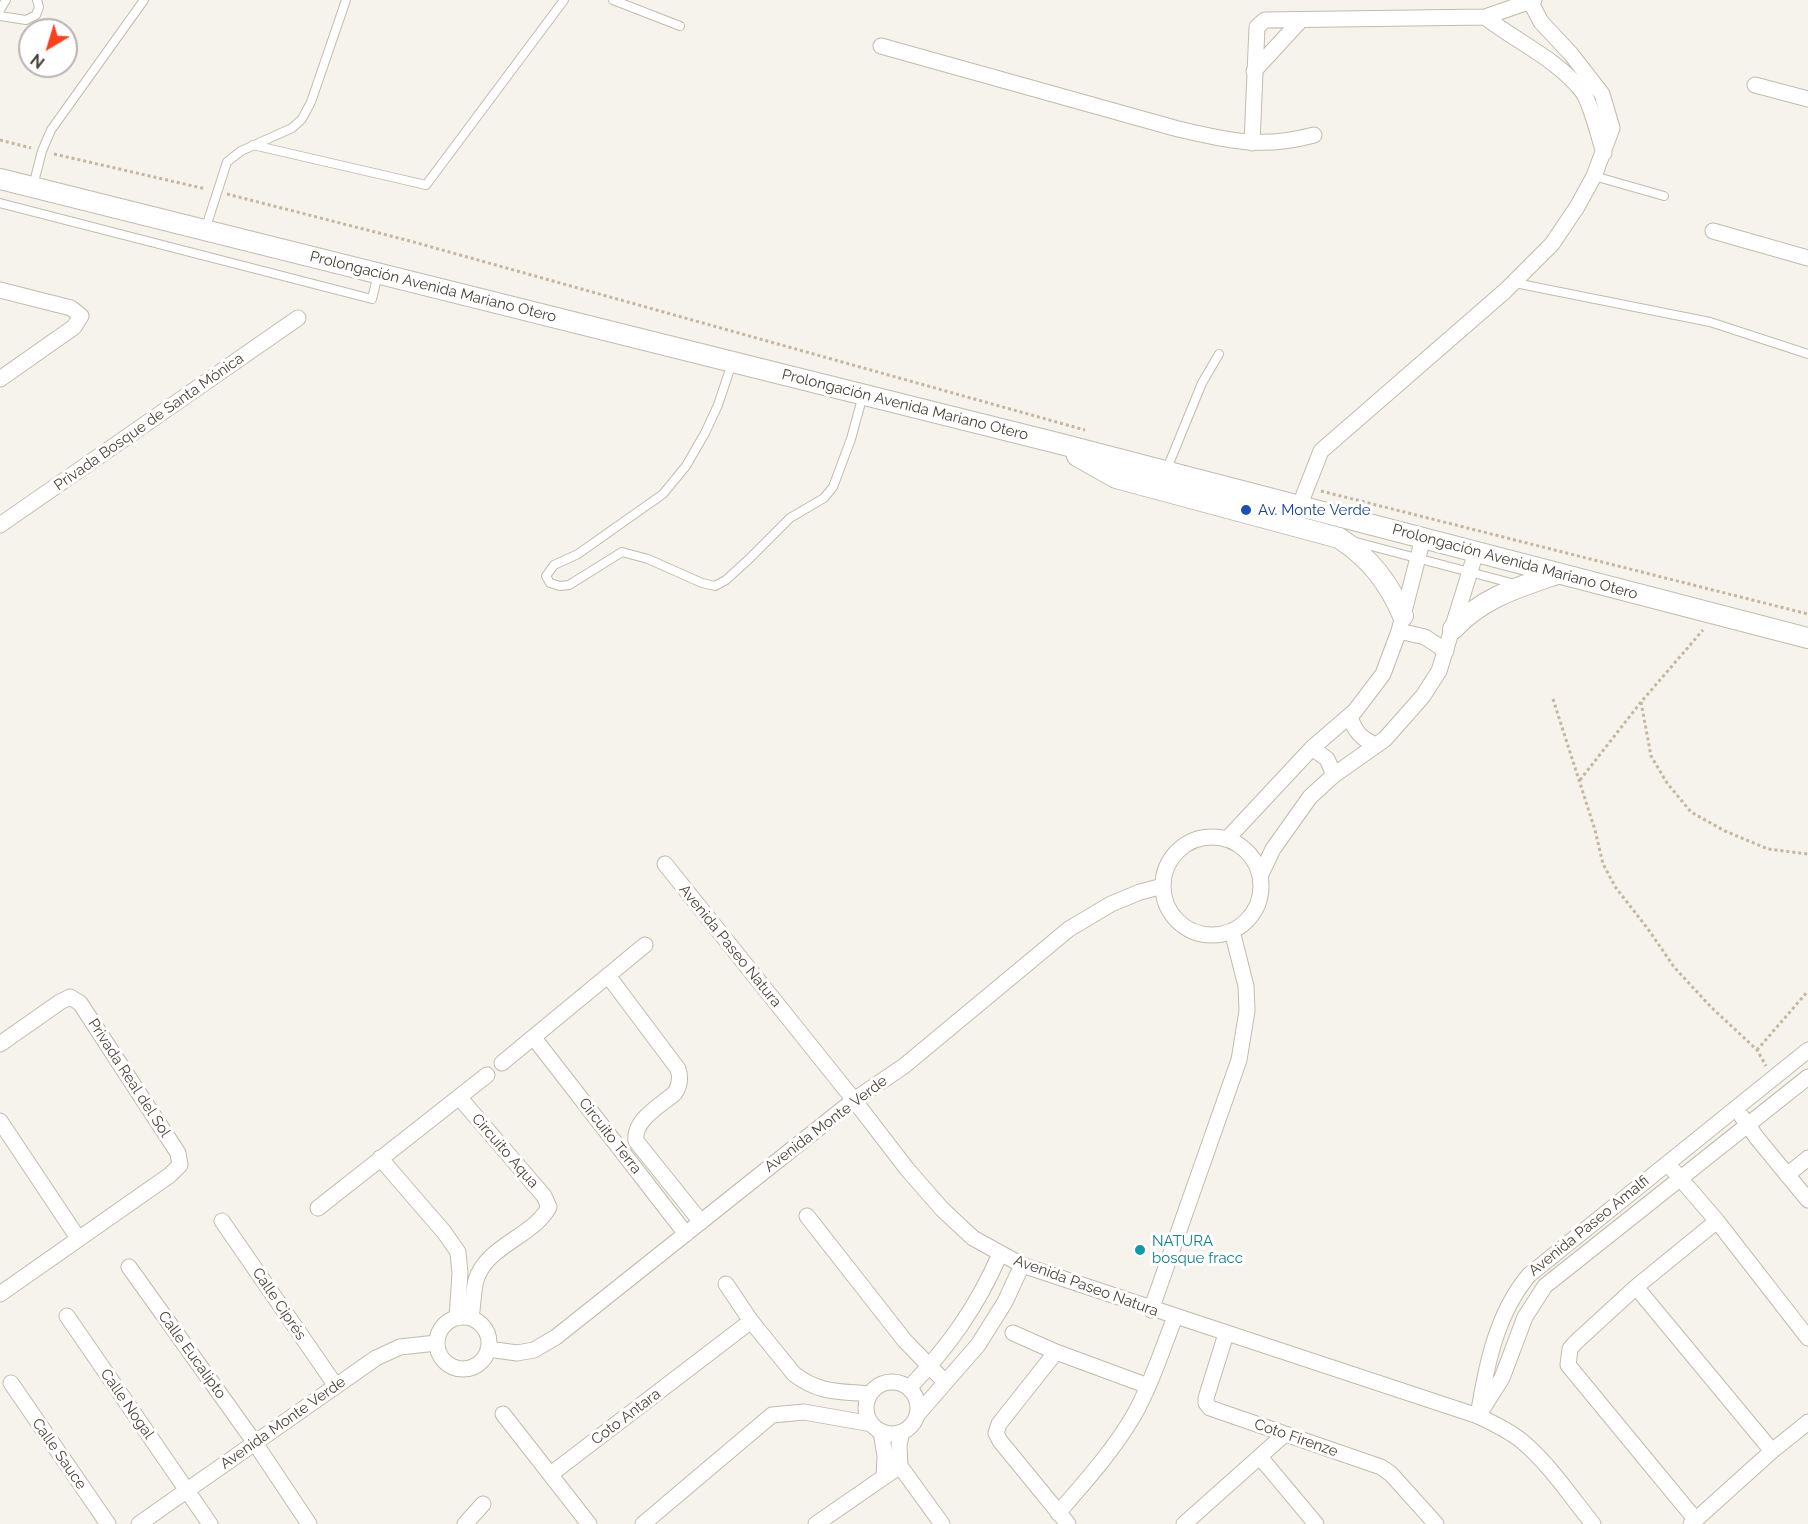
<!DOCTYPE html>
<meta charset="utf-8">
<style>
body{margin:0}
#map{position:relative;width:1808px;height:1524px;overflow:hidden;background:#f6f3ec;font-family:Raleway,sans-serif}
canvas{display:block}
.north{position:absolute;left:18px;top:18px;width:60px;height:60px;box-sizing:border-box;background:#fff;border:2px solid #b7b4b0;border-radius:50%;rotate:218deg;font-size:16px;font-weight:700;line-height:24px;text-align:center;color:#4b4439}
.north::after{content:'';display:block;margin:auto;width:21px;height:27px;background:#fc3f1d;clip-path:polygon(50% 0,100% 100%,50% 72%,0 100%)}
</style>
<div id="map">
<canvas width="1808" height="1524"></canvas>
<div class="north">N</div>
</div>
<script>
const context = document.querySelector('canvas').getContext('2d');
context.lineJoin = 'round';
function stroke(path, color, width, dash) { context.strokeStyle = color; context.lineWidth = width; context.lineCap = dash ? 'butt' : 'round'; context.setLineDash(dash || []); context.stroke(path); }
function drawText(font, color, halo, rows, align = 'center') {
  context.font = font + ' Raleway,sans-serif'; context.lineWidth = 6; context.setLineDash([]); context.textBaseline = 'middle'; context.strokeStyle = halo; context.fillStyle = color; for (const [text, x, y, turn = 0] of rows) {
    context.save(); context.translate(x, y); context.rotate((+turn || 0) * Math.PI / 180); context.textAlign = isNaN(turn) ? turn : align; if (halo) context.strokeText(text, 0, 0); context.fillText(text, 0, 0); context.restore();
  }
}
const path = new Path2D(`
 M0,140L31,148
 M54,154L206,189
 M227,194L410,241L1085,430
 M1321,491L1808,614
 M1553,699L1595,830L1603,864L1616,888L1648,929L1674,967L1711,1007L1757,1050L1766,1066
 M1641,702L1651,756L1667,783L1691,812L1725,831L1768,849L1808,854
 M1580,780L1641,702L1703,630
 M1757,1050L1808,991`);
const service = new Path2D(`
 M613,0L680,26
 M0,10L6,0
 M0,16L26,20L36,15L39,7L37,0
 M253,145L426,185L564,0
 M1594,176L1664,196
 M33,186L42,151L51,130L144,0
 M0,203L372,299L378,274
 M205,230L227,162L241,151L292,128L302,119L311,102L346,0
 M1515,283L1710,322L1808,354
 M732,363L718,405L705,433L686,466L663,494L578,554L554,565L546,576L550,583L560,586L569,585L622,552L648,559L702,583L715,586L726,580L749,559L790,518L824,498L833,487L851,439L863,395
 M1166,471L1202,383L1219,354
 M1356,542L1515,584`);
const minor = new Path2D(`
 M1485,17C1517,42 1557,59 1582,91C1591,103 1599,138 1604,153
 M881,46L1178,129C1229,141 1262,149 1314,135
 M1254,71L1301,20
 M1755,85L1808,99
 M1252,143L1257,27L1265,20L1485,17L1534,0
 M1713,231L1808,258
 M0,290L71,308L81,316L74,327L0,379
 M1299,507L1321,451L1505,291L1552,244L1577,207L1594,176L1612,128L1602,94L1571,54L1541,22L1530,1
 M0,525L298,318
 M1399,631L1425,637L1446,651
 M1350,716C1354,731 1362,740 1377,745
 M1312,748L1327,759L1334,775
 M1163 886a49 49 0 1 1 98 0a49 49 0 1 1-98 0Z
 M1227,839L1312,748L1355,711L1383,674L1399,631L1423,538
 M665,864L854,1100L907,1169L942,1209L973,1238L1022,1265L1052,1275L1478,1416C1493,1423 1510,1431 1523,1442C1550,1465 1571,1497 1593,1524
 M1260,876L1273,849L1310,797L1334,775L1385,739L1423,696L1439,671L1476,552
 M609,977L678,1069C681,1078 680,1085 675,1093C660,1106 633,1120 636,1141L701,1222
 M534,1038L686,1234
 M0,1044L60,1002L70,997L80,1003L178,1153L180,1165L170,1175L0,1294
 M502,1063L645,945
 M459,1097L544,1196L549,1207C533,1237 487,1245 476,1280C473,1292 473,1306 471,1318
 M1742,1117L1757,1138L1808,1200
 M0,1121L78,1238
 M380,1158L444,1232L458,1252L460,1273L457,1318
 M1673,1170L1717,1221L1808,1338
 M1787,1175L1808,1158
 M318,1208L487,1075
 M807,1216L905,1341L945,1382
 M222,1221L336,1386
 M129,1267L255,1443L309,1524
 M726,1284L751,1321L794,1374C820,1394 840,1391 870,1394
 M1636,1287L1772,1451
 M1151,1310L1239,1060L1247,1011L1246,986L1232,931
 M67,1316L210,1524
 M437 1343a26 26 0 1 1 52 0a26 26 0 1 1-52 0Z
 M1013,1333L1056,1352
 M1226,1334L1206,1398V1403L1210,1408L1381,1467L1391,1474L1436,1524
 M488,1349L517,1353L534,1350L556,1337L854,1100L904,1066L1069,929L1111,904L1140,892L1163,886
 M866 1408a26 26 0 1 1 52 0a26 26 0 1 1-52 0Z
 M11,1383L108,1524
 M909,1388C949,1346 977,1307 1000,1254
 M1483,1408L1502,1378L1525,1317L1545,1286L1808,1077
 M503,1414L589,1524
 M917,1415L978,1345L1005,1302L1022,1265
 M1478,1416C1486,1367 1496,1314 1529,1275L1808,1050
 M881,1431L885,1456L884,1477
 M1260,1457L1316,1524
 M900,1466L942,1524
 M900,1466L899,1445L902,1432
 M551,1474L751,1321
 M1058,1513C1085,1482 1113,1451 1134,1415C1151,1385 1162,1350 1175,1317
 M1695,1519L1568,1365L1570,1349L1575,1343L1636,1287L1717,1221
 M139,1524L376,1358L400,1347L436,1343
 M465,1524L483,1504
 M643,1524L772,1415L804,1412L872,1424
 M816,1524L900,1466
 M1068,1524L1000,1441L996,1433L999,1424L1056,1352L1148,1386
 M1184,1524L1285,1434
 M1691,1524L1772,1451L1808,1422`);
const tertiary = new Path2D(`
 M0,179L1057,443L1808,638
 M1077,456L1116,478L1339,538C1370,558 1389,583 1403,616
 M1453,629C1484,597 1516,588 1557,574`);
const markers = [
 [1246,510,6,"#1a4fb4"],
 [1140,1250,6,"#0f9aa8"]
];
const streetNames = [
 ["Prolongación Avenida Mariano Otero",433,287,14],
 ["Prolongación Avenida Mariano Otero",905,405,14],
 ["Privada Bosque de Santa Mónica",149,422,-35],
 ["Prolongación Avenida Mariano Otero",1515,562,15],
 ["Avenida Paseo Natura",730,946,51],
 ["Privada Real del Sol",129,1078,57],
 ["Avenida Monte Verde",826,1124,-37],
 ["Circuito Terra",610,1136,52],
 ["Circuito Aqua",505,1151,49],
 ["Avenida Paseo Amalfi",1589,1226,-39],
 ["Avenida Paseo Natura",1086,1286,20],
 ["Calle Ciprés",279,1304,56],
 ["Calle Eucalipto",192,1355,54],
 ["Calle Nogal",127,1404,55],
 ["Coto Antara",626,1417,-37],
 ["Avenida Monte Verde",283,1423,-35],
 ["Coto Firenze",1296,1438,19],
 ["Calle Sauce",59,1454,55]
];
const transitNames = [
 ["Av. Monte Verde",1258,510]
];
const cultureNames = [
 ["NATURA",1152,1241],
 ["bosque fracc",1152,1258]
];
stroke(service, '#c2bbae', 10);
stroke(minor, '#c2bbae', 17);
stroke(tertiary, '#c2bbae', 22);
stroke(path, '#c4b79f', 3, [3, 3]);
stroke(service, '#fff', 8);
stroke(minor, '#fff', 15);
stroke(tertiary, '#fff', 20);
for (const [x, y, r, color] of markers) { const dot = new Path2D(); dot.arc(x, y, r, 0, 2 * Math.PI); context.fillStyle = color; context.fill(dot); stroke(dot, '#fff', 2); }
drawText('15px', '#4b4439', '#fff', streetNames);
drawText('15px', '#164399', '#fff', transitNames, 'left');
drawText('15px', '#0d838f', '#fff', cultureNames, 'left');
</script>
